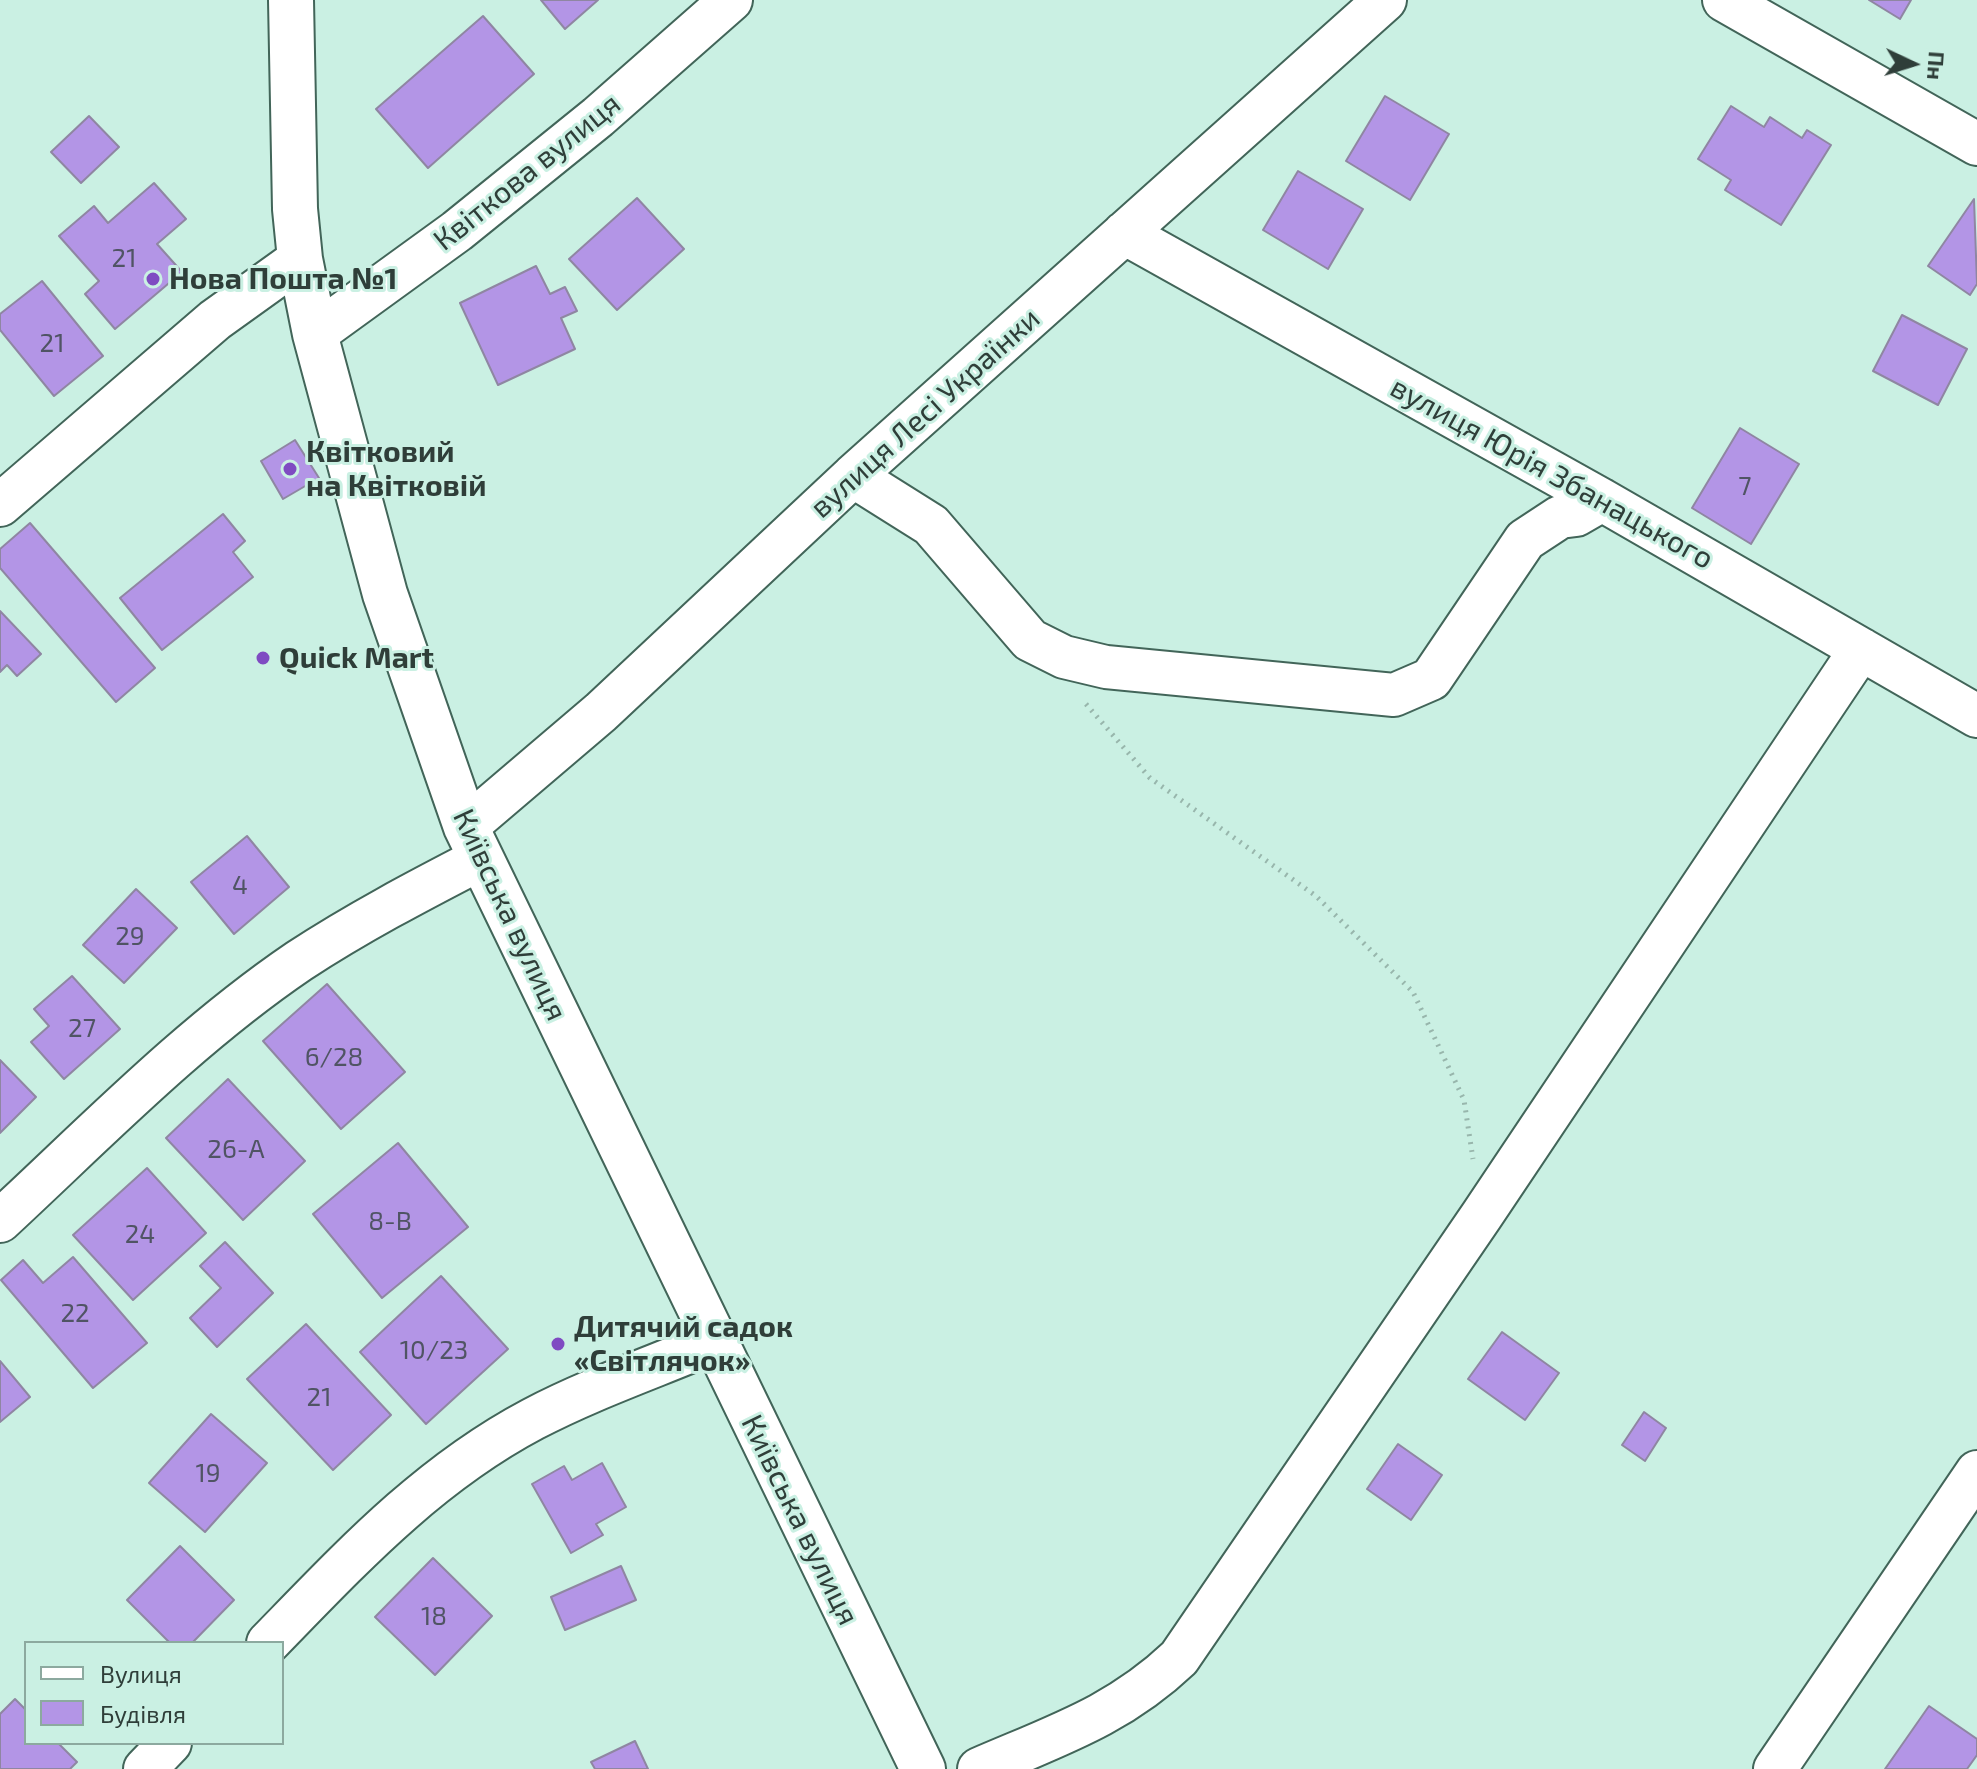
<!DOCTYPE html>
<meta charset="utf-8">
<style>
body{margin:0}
#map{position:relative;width:1977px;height:1769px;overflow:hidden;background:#caf0e3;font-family:"Exo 2",sans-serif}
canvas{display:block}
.legend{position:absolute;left:24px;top:1641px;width:260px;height:104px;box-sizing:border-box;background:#caf0e3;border:2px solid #8ca99f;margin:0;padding:10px 14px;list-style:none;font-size:24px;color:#2f3e39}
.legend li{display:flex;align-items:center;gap:16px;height:40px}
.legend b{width:40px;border:2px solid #8ca99f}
.north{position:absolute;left:1873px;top:24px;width:80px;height:80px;-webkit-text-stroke:6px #caf0e3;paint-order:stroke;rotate:94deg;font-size:22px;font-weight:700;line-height:32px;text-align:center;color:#2f3e39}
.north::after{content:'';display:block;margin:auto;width:28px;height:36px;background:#2f3e39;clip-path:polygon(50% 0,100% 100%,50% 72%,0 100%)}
</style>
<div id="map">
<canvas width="1977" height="1769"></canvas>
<ul class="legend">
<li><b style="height:10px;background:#fff"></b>Вулиця</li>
<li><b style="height:22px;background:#b395e6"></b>Будівля</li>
</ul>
<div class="north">Пн</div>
</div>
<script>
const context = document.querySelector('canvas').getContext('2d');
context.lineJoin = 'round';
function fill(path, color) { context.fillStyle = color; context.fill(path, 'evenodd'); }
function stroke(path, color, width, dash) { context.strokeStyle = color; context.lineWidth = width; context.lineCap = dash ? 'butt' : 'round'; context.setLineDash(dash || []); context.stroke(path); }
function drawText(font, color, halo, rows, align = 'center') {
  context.font = font + ' "Exo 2",sans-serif'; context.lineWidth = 6; context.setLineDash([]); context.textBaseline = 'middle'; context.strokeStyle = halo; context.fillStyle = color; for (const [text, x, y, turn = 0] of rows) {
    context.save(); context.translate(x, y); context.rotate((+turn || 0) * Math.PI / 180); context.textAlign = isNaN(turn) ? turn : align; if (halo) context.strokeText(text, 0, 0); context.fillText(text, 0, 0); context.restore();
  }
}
const building = new Path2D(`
 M541,0H598L565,29Z
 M1869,0H1911L1900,19Z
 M483,16L534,74L428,168L376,109Z
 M1385,96L1449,134L1410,200L1346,161Z
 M1731,106L1764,127L1770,117L1802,138L1807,130L1831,145L1781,225L1725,190L1731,180L1698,159Z
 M89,116L119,147L81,183L51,152Z
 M1298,171L1363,209L1328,269L1263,230Z
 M154,183L186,219L157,244L182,272L115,329L85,294L99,281L59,236L94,206L108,223Z
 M637,198L684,249L617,310L569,259Z
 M1974,199L1977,284L1970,295L1928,266Z
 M536,266L550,294L565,287L577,311L561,318L575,349L498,385L460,303Z
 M42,281L103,356L54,396L0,330V314Z
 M1902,315L1967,349L1938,405L1873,371Z
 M1740,428L1799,464L1751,544L1692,508Z
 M295,440L319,478L283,499L261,461Z
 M223,514L245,541L233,552L253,577L162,650L120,598Z
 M30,523L155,668L116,702L0,568V549Z
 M0,611L41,654L17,676L7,665L0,672Z
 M247,836L289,887L234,934L191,882Z
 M136,889L177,928L124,983L83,945Z
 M72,976L120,1029L64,1079L31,1042L49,1026L34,1009Z
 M327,984L405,1072L341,1129L263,1041Z
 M0,1060L36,1097L0,1133Z
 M228,1079L305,1161L243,1220L166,1138Z
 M398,1143L468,1227L382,1298L313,1214Z
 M147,1168L206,1233L133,1300L73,1235Z
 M225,1242L273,1293L217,1347L190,1318L221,1288L200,1266Z
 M73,1257L147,1343L93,1388L1,1280L23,1260L43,1283Z
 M441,1276L508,1349L426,1424L360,1352Z
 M306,1324L391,1415L333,1470L247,1379Z
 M1502,1332L1559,1373L1525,1420L1468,1379Z
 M0,1361L30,1397L0,1422Z
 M1644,1412L1666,1428L1645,1461L1622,1445Z
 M211,1414L267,1463L205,1532L149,1483Z
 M1398,1444L1442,1475L1411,1520L1367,1489Z
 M602,1463L626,1507L596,1524L603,1535L571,1553L532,1484L564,1466L572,1480Z
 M180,1546L234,1600L192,1643H170L127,1600Z
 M433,1558L492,1616L435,1675L375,1617Z
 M621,1566L636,1600L565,1630L551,1597Z
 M15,1699L26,1710V1743H58L77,1762L70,1769H0V1714Z
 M1929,1706L1977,1739V1755L1967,1769H1885Z
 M635,1741L648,1769H595L591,1762Z`);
const path = new Path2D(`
 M1086,704L1150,778L1316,896L1413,992L1464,1100L1473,1159`);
const minor = new Path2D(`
 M1724,0L1977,144
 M1124,233L1602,500L1977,716
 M315,334L457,231L598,117L731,0
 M853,476L931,525L1030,640L1064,657L1106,667L1394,695L1431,679L1525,540L1560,517L1576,515L1602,500
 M0,505L215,320L300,259
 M466,827L601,712L853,476L1385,0
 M0,1221C96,1132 190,1035 299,961C357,923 418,891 480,859
 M268,1643C350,1559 427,1475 533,1419C590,1389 654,1367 713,1342
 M145,1769L170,1743
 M979,1769C1055,1736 1118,1716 1179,1658L1482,1215L1861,649
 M1775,1769L1977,1472`);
const tertiary = new Path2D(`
 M291,0L295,209L300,259L315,334L385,594L466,827L923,1769`);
const markers = [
 [153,279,8,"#7f4bc2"],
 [290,469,8,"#7f4bc2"],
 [263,658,8,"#7f4bc2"],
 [558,1344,8,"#7f4bc2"]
];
const numberNames = [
 ["21",124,258],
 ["21",52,343],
 ["7",1745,486],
 ["4",240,885],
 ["29",130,936],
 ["27",82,1028],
 ["6/28",334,1057],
 ["26-А",236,1149],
 ["8-В",390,1221],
 ["24",140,1234],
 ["22",75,1313],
 ["10/23",434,1350],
 ["21",319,1397],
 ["19",208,1473],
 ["18",434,1616]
];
const streetNames = [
 ["Квіткова вулиця",527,172,-39],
 ["вулиця Лесі Українки",925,413,-42],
 ["вулиця Юрія Збанацького",1552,473,29],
 ["Київська вулиця",510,915,65],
 ["Київська вулиця",800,1520,64]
];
const poiNames = [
 ["Нова Пошта №1",169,279],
 ["Квітковий",306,452],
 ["на Квітковій",306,486],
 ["Quick Mart",279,658],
 ["Дитячий садок",574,1327],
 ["«Світлячок»",574,1361]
];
fill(building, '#b395e6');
stroke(building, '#8f86a2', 2);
stroke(minor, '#426559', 46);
stroke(tertiary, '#426559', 48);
stroke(path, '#98b6ac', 5, [2, 6]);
stroke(minor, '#fff', 42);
stroke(tertiary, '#fff', 44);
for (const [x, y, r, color] of markers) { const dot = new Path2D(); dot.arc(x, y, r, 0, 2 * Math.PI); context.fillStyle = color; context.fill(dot); stroke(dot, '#caf0e3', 3); }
drawText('26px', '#505464', null, numberNames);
drawText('30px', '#2f3e39', '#caf0e3', streetNames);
drawText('bold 30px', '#2f3e39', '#caf0e3', poiNames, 'left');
</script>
